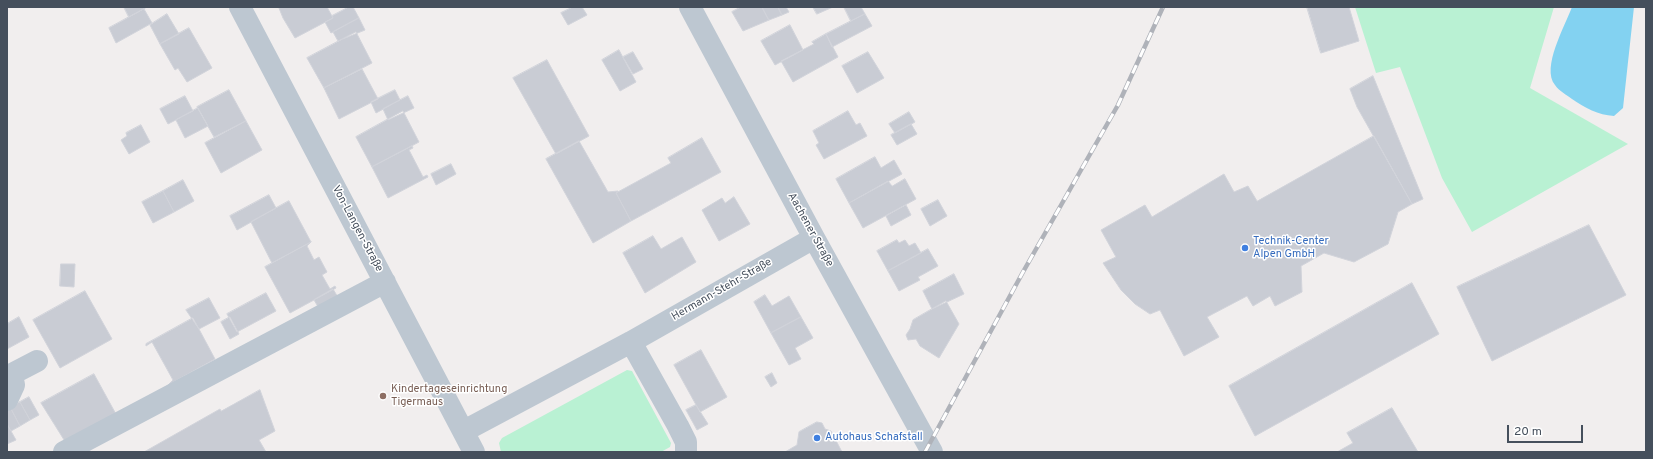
<!DOCTYPE html>
<meta charset="utf-8">
<style>
body{margin:0}
#map{position:relative;width:1653px;height:459px;overflow:hidden;background:#f1eeee;font-family:Overpass,sans-serif}
canvas{display:block}
.frame{position:absolute;inset:0;border:8px solid #454f5c;pointer-events:none}
.scale{position:absolute;left:1507px;top:425px;width:76px;height:18px;box-sizing:border-box;border:2px solid #454f5c;border-top:0;padding-left:5px;font-size:12px;line-height:14px;white-space:nowrap;color:#454f5c;-webkit-text-stroke:3px #fff;paint-order:stroke}
</style>
<div id="map">
<canvas width="1653" height="459"></canvas>
<div class="frame"></div>
<div class="scale">20 m</div>
</div>
<script>
const context = document.querySelector('canvas').getContext('2d');
context.lineJoin = 'round';
function fill(path, color) { context.fillStyle = color; context.fill(path, 'evenodd'); }
function stroke(path, color, width, dash) { context.strokeStyle = color; context.lineWidth = width; context.lineCap = dash ? 'butt' : 'round'; context.setLineDash(dash || []); context.stroke(path); }
function drawText(font, color, halo, rows, align = 'center') {
  context.font = font + ' Overpass,sans-serif'; context.lineWidth = 3; context.setLineDash([]); context.textBaseline = 'middle'; context.strokeStyle = halo; context.fillStyle = color; for (const [text, x, y, turn = 0] of rows) {
    context.save(); context.translate(x, y); context.rotate((+turn || 0) * Math.PI / 180); context.textAlign = isNaN(turn) ? turn : align; if (halo) context.strokeText(text, 0, 0); context.fillText(text, 0, 0); context.restore();
  }
}
const green = new Path2D(`
 M1355,7H1554L1530,88L1628,144L1472,232L1442,178L1400,67L1376,73Z
 M627,370L632,371L671,443L670,447L661,452H501L499,443L502,438Z`);
const water = new Path2D(`
 M1572,7H1634L1623,108L1614,116C1598,115 1585,108 1572,99C1567,95 1559,91 1555,85C1541,68 1565,26 1572,7Z`);
const building = new Path2D(`
 M124,7H147L129,17Z
 M281,7H327L333,18L295,38L283,18L279,8Z
 M349,7H353L359,18L331,33L325,22L333,18L332,16Z
 M573,7H582L587,15L568,25L561,13Z
 M741,7H762L769,20L743,31L732,12Z
 M762,7H778L782,15L769,20Z
 M778,7H786L789,12L782,15Z
 M813,7H833L817,14Z
 M844,7H861L865,14L851,21Z
 M1307,7H1349L1359,41L1321,53Z
 M144,9L152,23L116,43L109,28Z
 M167,14L179,34L160,44L150,25Z
 M865,14L872,26L832,47L826,34Z
 M359,18L365,30L338,41L333,32Z
 M790,25L803,50L775,65L761,41Z
 M189,28L212,68L187,82L178,68L175,70L160,44Z
 M356,32L372,63L324,88L307,58Z
 M826,34L838,57L793,82L781,61L814,44L812,42Z
 M619,50L636,82L620,91L602,60Z
 M633,52L643,69L633,74L623,57Z
 M868,52L884,78L857,93L842,66Z
 M547,60L589,136L556,154L513,78Z
 M362,69L378,99L339,119L324,88Z
 M1373,76L1423,199L1412,204L1357,107L1350,89Z
 M229,90L246,121L214,137L197,107Z
 M395,90L400,100L376,113L371,102Z
 M185,96L193,111L168,124L160,109Z
 M408,96L414,108L388,120L383,109Z
 M198,108L208,126L185,138L176,120Z
 M403,111L419,142L372,167L356,137Z
 M848,111L856,125L860,123L867,136L824,159L816,145L819,143L813,131Z
 M909,112L915,122L895,133L889,124Z
 M246,121L262,150L221,173L205,143Z
 M911,124L917,134L897,145L891,135Z
 M141,125L150,142L129,154L121,140L127,136L126,133Z
 M1374,136L1412,204L1398,212L1388,244L1354,262L1324,253L1301,266L1302,292L1275,306L1270,296L1253,306L1247,296L1207,317L1219,337L1184,356L1160,310L1150,314L1135,304L1121,290L1103,263L1116,257L1101,230L1145,205L1152,217L1224,174L1234,192L1248,186L1257,201Z
 M702,138L721,172L631,221L616,193L671,163L668,158Z
 M579,141L608,192L618,191L616,193L631,221L593,243L546,159Z
 M412,146L413,148L409,150L423,177L427,175L428,177L388,198L372,167Z
 M875,157L881,168L894,160L902,174L849,203L836,179Z
 M451,164L456,174L436,185L431,174Z
 M905,179L916,199L863,228L849,203L888,181L892,186Z
 M183,180L194,201L174,212L163,191Z
 M163,191L174,212L153,223L142,202Z
 M269,195L276,208L237,230L230,216Z
 M734,197L750,224L719,241L702,210L722,198L725,203Z
 M938,200L947,216L930,226L921,209Z
 M289,201L311,242L272,263L251,222Z
 M906,205L911,215L891,226L886,216Z
 M1589,225L1626,295L1492,361L1457,287Z
 M653,236L661,249L682,237L696,262L645,293L623,253Z
 M897,240L899,243L905,240L909,246L915,243L921,253L888,271L877,251Z
 M311,242L307,246L314,260L319,257L327,272L322,275L330,289L335,286L336,288L290,313L265,267Z
 M928,249L938,266L918,277L920,280L899,291L888,271Z
 M61,264H75L74,287L60,286Z
 M954,274L964,294L932,309L923,291Z
 M1412,283L1439,334L1255,436L1229,386Z
 M333,289L339,299L320,310L314,300Z
 M85,291L112,339L60,368L33,320Z
 M266,293L276,311L237,332L227,314Z
 M765,295L772,306L789,296L801,317L771,333L754,302Z
 M209,298L220,318L199,329L186,310Z
 M946,301L959,324L939,358L920,346L916,339L908,340L906,335L910,329L913,320Z
 M19,317L29,337L7,349V324Z
 M230,317L239,334L230,339L221,322Z
 M801,317L813,338L795,348L801,359L789,365L771,333Z
 M193,318L215,359L168,385L173,380L152,342L146,346V344Z
 M701,350L727,397L700,412L674,365Z
 M772,373L777,383L771,387L765,377Z
 M94,374L117,416L66,443L41,403Z
 M260,390L275,431L259,440L266,452H144L220,409L221,411Z
 M29,397L39,415L30,420L20,402Z
 M20,402L30,420L20,426L10,407Z
 M696,405L708,424L697,430L686,410Z
 M10,407L20,426L11,431L7,424V409Z
 M1392,408L1418,452H1337L1353,443L1347,433Z
 M817,422L822,423L825,429L831,431L842,452H785L797,445L799,432Z
 M7,424L16,440L7,444Z`);
const minor = new Path2D(`
 M240,7L474,452
 M690,7L814,238L932,452
 M631,342L678,426L686,442V452
 M7,400L14,385L12,374L37,361
 M464,431L631,342L814,238
 M64,452L385,282`);
const rail = new Path2D(`
 M925,452L1023,272L1118,105L1163,7`);
const markers = [
 [1245,248,4,"#3f7fe0"],
 [383,396,4,"#8d6e63"],
 [817,438,4,"#3f7fe0"]
];
const streetNames = [
 ["Von-Langen-Straße",357,229,62],
 ["Aachener Straße",810,230,61],
 ["Hermann-Stehr-Straße",722,290,-30]
];
const shopNames = [
 ["Technik-Center",1253,242],
 ["Alpen GmbH",1253,255],
 ["Autohaus Schafstall",825,438]
];
const educationNames = [
 ["Kindertageseinrichtung",391,390],
 ["Tigermaus",391,403]
];
fill(green, '#b9f1d3');
fill(water, '#83d2f1');
fill(building, '#c9ccd4');
stroke(building, '#d1d3da', 1);
stroke(minor, '#bdc7d1', 22);
stroke(rail, '#afb2b9', 4.5);
stroke(rail, '#fff', 3, [9]);
for (const [x, y, r, color] of markers) { const dot = new Path2D(); dot.arc(x, y, r, 0, 2 * Math.PI); context.fillStyle = color; context.fill(dot); stroke(dot, '#fff', 1.5); }
drawText('11px', '#454f5c', '#fff', streetNames);
drawText('11px', '#366cbe', '#fff', shopNames, 'left');
drawText('11px', '#785e54', '#fff', educationNames, 'left');
</script>
